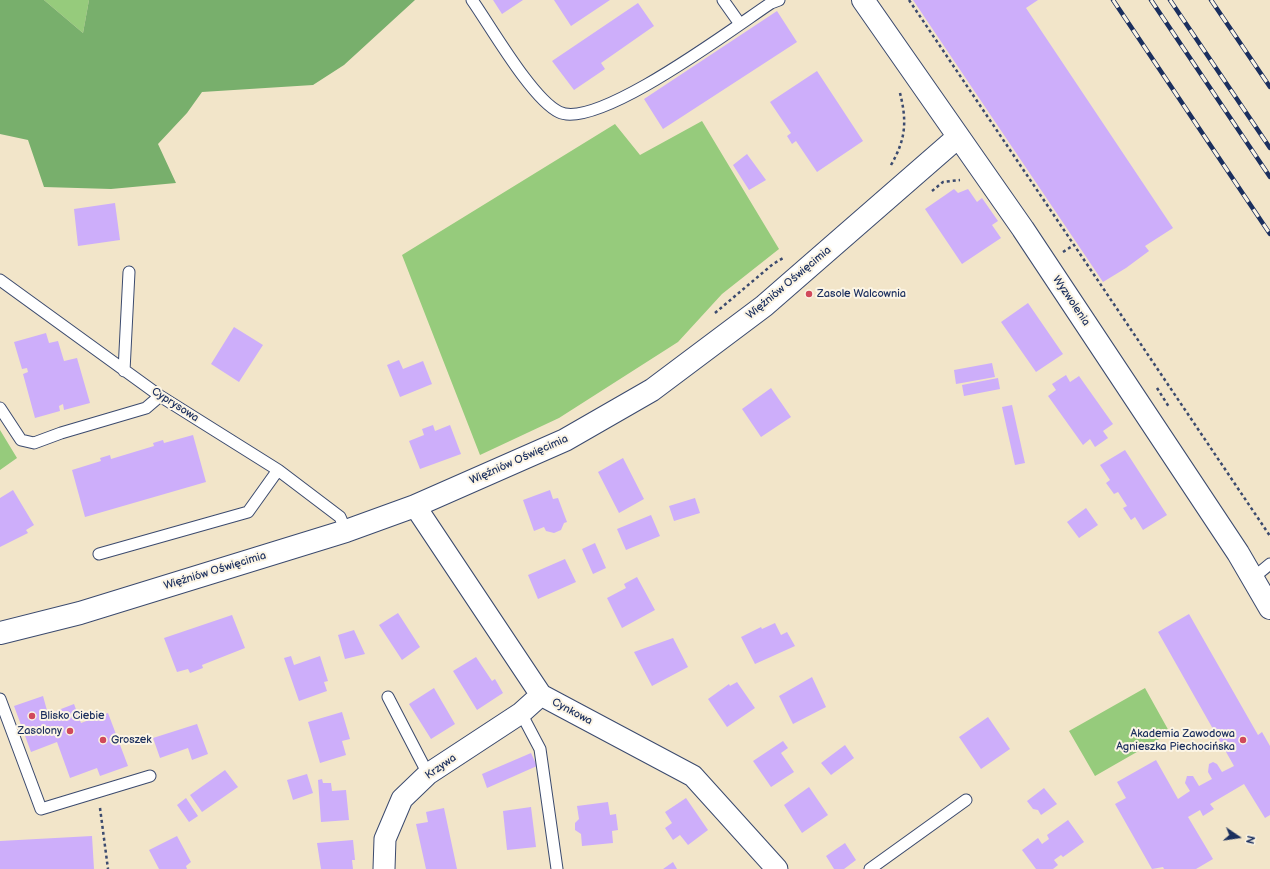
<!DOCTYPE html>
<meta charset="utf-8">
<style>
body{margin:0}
#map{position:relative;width:1270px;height:869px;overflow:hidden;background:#f2e5c9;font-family:"Balsamiq Sans",sans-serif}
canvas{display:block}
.north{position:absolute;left:1218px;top:817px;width:40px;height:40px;-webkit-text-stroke:3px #fcf5e5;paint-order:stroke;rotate:103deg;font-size:11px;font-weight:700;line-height:16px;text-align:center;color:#1b2f5e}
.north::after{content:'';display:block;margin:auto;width:14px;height:18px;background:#1b2f5e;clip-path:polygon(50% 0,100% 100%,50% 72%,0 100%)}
</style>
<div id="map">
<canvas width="1270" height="869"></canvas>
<div class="north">N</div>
</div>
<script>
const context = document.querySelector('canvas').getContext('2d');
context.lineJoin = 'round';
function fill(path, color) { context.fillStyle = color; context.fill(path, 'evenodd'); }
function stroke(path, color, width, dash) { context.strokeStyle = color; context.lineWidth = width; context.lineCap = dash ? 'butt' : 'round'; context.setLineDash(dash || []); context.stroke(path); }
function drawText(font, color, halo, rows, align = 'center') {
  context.font = font + ' "Balsamiq Sans",sans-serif'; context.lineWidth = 4; context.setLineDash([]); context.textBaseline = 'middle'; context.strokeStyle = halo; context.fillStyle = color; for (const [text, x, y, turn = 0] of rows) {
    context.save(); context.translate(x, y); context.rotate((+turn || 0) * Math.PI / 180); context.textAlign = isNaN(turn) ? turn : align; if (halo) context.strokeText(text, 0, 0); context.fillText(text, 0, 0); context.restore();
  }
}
const green = new Path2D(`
 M44,0H89L83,33Z
 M702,121L779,249L722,294L678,342L559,418L480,455L402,255L615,124L640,155Z
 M0,430L17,458L0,470Z
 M1145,688L1170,733L1095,776L1069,731Z`);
const forest = new Path2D(`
 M0,0H44L83,33L89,0H415L344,65L313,85L202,92L187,113L158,144L176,183L111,189L44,187L28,140L0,134Z`);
const building = new Path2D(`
 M493,0H523L502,14Z
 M554,0H610L571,26Z
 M913,0H1038L1026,8L1173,228L1145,246L1149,251L1126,268L1103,282Z
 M638,3L654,26L601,63L605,69L574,90L552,61Z
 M777,11L797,42L663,129L644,99Z
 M817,71L863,141L817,172L796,141L792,144L787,136L791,133L770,102Z
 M747,154L766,180L749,190L733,165Z
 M954,189L958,193L968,189L977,202L982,198L998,221L992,225L1001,238L962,264L925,209Z
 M115,203L120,240L78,246L74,209Z
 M1028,303L1063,354L1036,372L1001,322Z
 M234,327L263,345L239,382L211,364Z
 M46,333L49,343L58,341L64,361L77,358L90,403L64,410L63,404L59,406L60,411L35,418L23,374L28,372L27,368L22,369L14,342Z
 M399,360L403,369L423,361L432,384L400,397L387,365Z
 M992,363L995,377L956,384L954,370Z
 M1066,375L1070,382L1079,376L1113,424L1103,431L1108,438L1095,447L1090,439L1083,445L1048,396L1056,390L1052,384Z
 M998,378L1000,389L964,396L962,385Z
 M771,388L791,417L761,437L742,409Z
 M1012,405L1025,463L1015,465L1002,407Z
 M433,425L435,431L450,425L461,454L420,469L409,441L424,435L422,429Z
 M193,435L206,482L85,517L72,470L101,461L100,458L110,455L111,459L154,446L153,443L163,440L164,443Z
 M1125,450L1167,515L1143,530L1135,517L1131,520L1123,508L1127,506L1118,492L1114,494L1106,483L1110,480L1100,465Z
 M623,458L644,499L619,513L598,472Z
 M13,490L34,525L26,530L28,533L0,547V498Z
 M550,490L553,499L558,498L567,522L564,523L561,530L554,533L546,531L544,527L534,531L523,500Z
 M695,498L700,513L674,521L669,506Z
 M1086,508L1098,525L1079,538L1067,522Z
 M651,515L660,536L626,550L617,529Z
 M595,543L606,568L593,574L582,549Z
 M565,559L576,582L538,599L528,575Z
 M637,577L655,610L622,628L607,598L626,588L624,584Z
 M398,613L420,647L402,660L379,625Z
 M1189,614L1258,735L1262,732L1270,746V815L1265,818L1244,784L1210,804L1214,809L1203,816L1200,810L1188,817L1213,859L1196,869H1164L1163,867L1152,869L1115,804L1126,798L1117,782L1156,760L1178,799L1190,791L1185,783L1187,776H1193L1199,786L1212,779L1208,772L1209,764L1213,762L1217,764L1222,772L1234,766L1158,632Z
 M232,615L245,648L202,665L203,668L190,673L188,669L177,672L164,638Z
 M775,623L781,635L787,632L795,646L755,664L741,637L761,627L762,629Z
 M354,630L365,654L345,659L338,635Z
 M673,638L688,667L652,686L634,652Z
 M291,656L294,665L320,656L328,681L324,682L327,691L299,701L284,658Z
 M476,657L492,681L495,679L503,693L477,710L453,671Z
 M812,677L826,707L793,724L779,696Z
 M737,682L755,708L727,727L708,699L729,684L730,686Z
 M434,688L455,724L431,739L409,704Z
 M43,696L48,714L74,704L81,723L108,713L128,766L100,776L97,768L70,778L57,742L31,752L14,706Z
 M342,712L350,739L342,741L346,755L320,763L308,722Z
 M988,717L1010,749L981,769L959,737Z
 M197,724L208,754L192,760L188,748L160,758L153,738Z
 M783,741L788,748L781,753L794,772L771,787L753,761Z
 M845,745L854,758L831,775L821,763Z
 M531,753L537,766L487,788L482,774Z
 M225,770L238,787L202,812L190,795Z
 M307,774L313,793L293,800L287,780Z
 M322,779L323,783H331L332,791L346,790L349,820L321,822L318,780Z
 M809,787L828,815L802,833L784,805Z
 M1044,788L1057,804L1041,815L1038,810L1033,809L1027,801Z
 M186,798L198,816L189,822L177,805Z
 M686,798L708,830L688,845L680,835L673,840L665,828L672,823L665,812Z
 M608,802L610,815L616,814L618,830L612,831L613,843L582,846L581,834L575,830V823L579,819L577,806Z
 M531,807L536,847L507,850L503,811Z
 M444,808L457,869H426L416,824L428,822L426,812Z
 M1068,820L1084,842L1063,857L1061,855L1054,860L1058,865L1053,869H1036L1022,850L1038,838L1042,844L1049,839L1047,835Z
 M92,836L94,869H0V841Z
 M177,836L191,862L186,866L187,869H159L149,850Z
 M353,840L355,860H352L353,869H321L317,843Z
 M845,843L856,860L844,869H834L826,856Z
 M673,862L677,869H663Z`);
const path = new Path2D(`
 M909,0L1270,536
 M891,165C906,139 907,121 900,93
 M932,191L943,182L960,180
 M1063,252L1074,245
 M715,313L773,264L785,257
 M1157,388L1169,407
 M100,808L108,869`);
const lane = new Path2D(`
 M472,0C491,27 532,99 559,112C597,131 736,26 771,3L779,0
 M723,0L740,24
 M0,280L160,396L278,470L340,517L346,531
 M124,371L129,272
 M0,408L21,440L34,443L61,433L146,408L160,396
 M99,554L248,512L278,470
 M1253,578L1270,564
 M388,697L428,774
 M0,699L41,809L150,776
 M521,713L540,749L557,869
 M870,869L966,800`);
const street = new Path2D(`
 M415,506L541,695L693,776L777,869
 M384,869L385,839L402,799L428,774L521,713L541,695`);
const secondary = new Path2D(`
 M863,0L1023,229L1238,553L1270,608
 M0,633L80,613L346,531L415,506L565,440L652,390L764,306L958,137`);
const rail = new Path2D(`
 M1113,0L1270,234
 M1151,0L1270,177
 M1170,0L1270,148
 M1211,0L1270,87`);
const markers = [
 [809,294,4,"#d1495b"],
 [32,716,4,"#d1495b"],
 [70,731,4,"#d1495b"],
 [103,740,4,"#d1495b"],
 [1243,740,4,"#d1495b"]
];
const streetNames = [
 ["Więźniów Oświęcimia",789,283,-40],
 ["Wyzwolenia",1071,301,56],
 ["Cyprysowa",175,405,33],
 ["Więźniów Oświęcimia",519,460,-24],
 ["Więźniów Oświęcimia",215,571,-17],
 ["Cynkowa",572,712,28],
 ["Krzywa",441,767,-35]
];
const poiNames = [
 ["Zasole Walcownia",817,294],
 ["Blisko Ciebie",40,716],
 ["Zasolony",62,731,"right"],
 ["Akademia Zawodowa",1235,734,"right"],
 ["Agnieszka Piechocińska",1235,747,"right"],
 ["Groszek",111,740]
];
fill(green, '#96cb7c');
fill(forest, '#78af6c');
fill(building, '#cdaefa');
stroke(lane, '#3b4a6e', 13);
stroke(street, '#3b4a6e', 23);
stroke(secondary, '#3b4a6e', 24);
stroke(path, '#3b4a6e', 2.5, [3, 3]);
stroke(lane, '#fff', 11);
stroke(street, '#fff', 21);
stroke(secondary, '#fff', 22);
stroke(rail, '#1b2f5e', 4.5);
stroke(rail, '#fcf5e5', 3, [9]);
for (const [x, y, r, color] of markers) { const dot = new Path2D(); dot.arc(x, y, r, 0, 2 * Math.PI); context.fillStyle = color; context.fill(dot); stroke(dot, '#fcf5e5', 1.5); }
drawText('11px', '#1b2f5e', '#fcf5e5', streetNames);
drawText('11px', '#1b2f5e', '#fcf5e5', poiNames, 'left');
</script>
